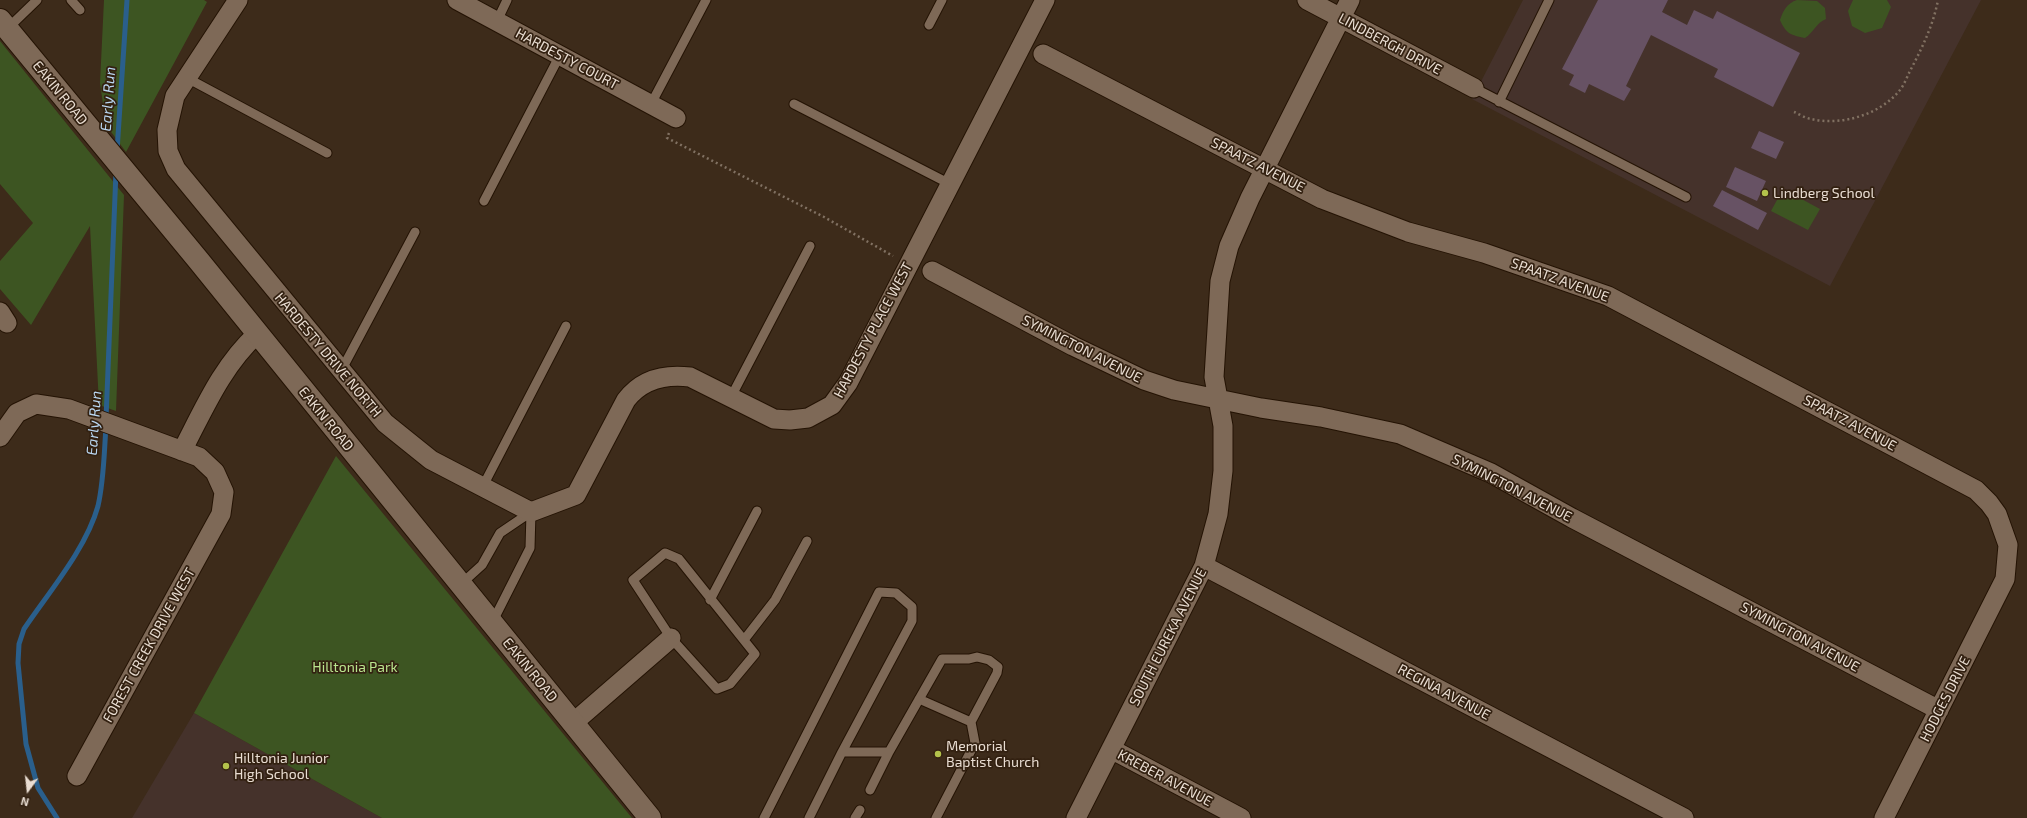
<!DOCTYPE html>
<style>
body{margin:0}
#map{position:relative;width:2027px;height:818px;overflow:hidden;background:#3d2b1a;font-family:"Exo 2",sans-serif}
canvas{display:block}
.north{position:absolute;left:8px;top:770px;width:40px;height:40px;-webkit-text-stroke:3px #332111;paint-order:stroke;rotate:195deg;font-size:11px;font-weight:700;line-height:16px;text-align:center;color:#e9ddd2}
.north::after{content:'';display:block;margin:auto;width:14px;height:18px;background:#e9ddd2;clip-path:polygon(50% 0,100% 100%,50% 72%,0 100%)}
</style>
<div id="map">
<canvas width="2027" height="818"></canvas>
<div class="north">N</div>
</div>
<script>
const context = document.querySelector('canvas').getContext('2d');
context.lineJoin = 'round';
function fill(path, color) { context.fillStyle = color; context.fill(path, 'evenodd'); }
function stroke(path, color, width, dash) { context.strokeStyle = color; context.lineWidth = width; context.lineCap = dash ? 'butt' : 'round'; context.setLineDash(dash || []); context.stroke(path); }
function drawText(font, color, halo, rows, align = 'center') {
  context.font = font + ' "Exo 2",sans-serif'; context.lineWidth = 3.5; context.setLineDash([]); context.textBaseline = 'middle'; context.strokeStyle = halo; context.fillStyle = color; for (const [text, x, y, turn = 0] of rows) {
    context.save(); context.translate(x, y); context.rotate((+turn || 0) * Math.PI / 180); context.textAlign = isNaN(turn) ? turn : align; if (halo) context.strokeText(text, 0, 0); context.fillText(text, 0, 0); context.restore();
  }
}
const education = new Path2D(`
 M1523,0H1981L1830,286L1472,99Z
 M194,713L382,818H132Z`);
const green = new Path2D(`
 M104,0H204L207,2L126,152L106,125L100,83Z
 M1797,0L1817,1L1825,8L1826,19C1816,23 1814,32 1805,38C1791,35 1786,34 1780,20C1783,11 1787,3 1797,0Z
 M1853,0H1887L1891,7L1882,28L1865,33L1852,26L1848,11Z
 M0,41L124,195L116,411L99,405L90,226L31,325L0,289V261L33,223L0,184Z
 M1783,189L1820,209L1808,230L1771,211Z
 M336,456L632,818H382L194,713Z`);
const stream = new Path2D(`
 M117,151L127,0
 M106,419L116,171
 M57,818L38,788L26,744L18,663L19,644L24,629C49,592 86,549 98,506C104,480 104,453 106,427`);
const building = new Path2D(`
 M1598,0H1668L1662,12L1687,25L1694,10L1713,19L1717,11L1800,53L1773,107L1714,77L1718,69L1651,35L1626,86L1631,89L1624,101L1589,84L1585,93L1569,85L1574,75L1562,69Z
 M1759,131L1784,142L1776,159L1751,148Z
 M1735,167L1766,181L1757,201L1726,187Z
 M1722,190L1767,213L1758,230L1713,206Z`);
const path = new Path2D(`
 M1794,112C1799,114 1805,118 1811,119C1841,126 1880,115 1900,90C1904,85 1907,77 1910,71C1922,48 1933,26 1938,0
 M669,133L667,138L824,217L893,256`);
const service = new Path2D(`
 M71,0L80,10
 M497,21L507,0
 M929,25L942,0
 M7,29L37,0
 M187,78L327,153
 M1474,88L1686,197
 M1499,102L1549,0
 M651,104L706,0
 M794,104L950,184
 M484,201L560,55
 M341,371L415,232
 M731,397L810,246
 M483,486L566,326
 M665,553L679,559L755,654L730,684L717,689L671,638L633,580Z
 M460,585L482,565L500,533L531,512
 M710,600L757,511
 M492,623L530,548L531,512
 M744,640L775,600L807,541
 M842,752H889L942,659H969L977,657L989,660L998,667L997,673L971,722L919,699
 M870,790L889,752
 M764,818L879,592L896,593L912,607V621L842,752L809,818
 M855,818L860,810
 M936,818L975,743L971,722`);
const minor = new Path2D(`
 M238,0L175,96L167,130L168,151L176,169L385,423L431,460L531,512L576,495L626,400C642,379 665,374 690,377L774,419L790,420L808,418L832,405L848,383L1045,0
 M457,0L676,118
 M1307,0L1474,88
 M1043,54L1322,199L1408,232L1484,253L1608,296L1976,490L1989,503L1997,514L2008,545L2005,579L1884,818
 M932,271L1073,346L1144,380L1174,390L1261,408L1321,417L1400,434L1491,473L1572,518L1939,710
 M0,312L7,323
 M0,437L17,413L36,404L69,409L199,457L215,472L224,492L221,514L77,776
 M182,451C204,409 222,366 257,334
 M1204,566L1684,818
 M573,723L671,638
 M1111,749L1241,818
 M1076,818L1204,566L1218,514L1223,471V426L1214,377L1220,281L1229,246L1250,198L1350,0`);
const tertiary = new Path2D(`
 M0,20L199,261L650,818`);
const markers = [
 [1765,193,4,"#b3c24b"],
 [938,754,4,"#b3c24b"],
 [226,766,4,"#b3c24b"]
];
const streetNames = [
 ["LINDBERGH DRIVE",1390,44,28],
 ["HARDESTY COURT",567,59,28],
 ["EAKIN ROAD",60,93,51],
 ["SPAATZ AVENUE",1258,165,27],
 ["SPAATZ AVENUE",1560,280,20],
 ["HARDESTY PLACE WEST",873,330,-62],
 ["SYMINGTON AVENUE",1082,349,27],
 ["HARDESTY DRIVE NORTH",328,355,50],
 ["EAKIN ROAD",326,419,51],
 ["SPAATZ AVENUE",1850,423,28],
 ["SYMINGTON AVENUE",1512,488,27],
 ["SOUTH EUREKA AVENUE",1168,637,-63],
 ["SYMINGTON AVENUE",1800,637,28],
 ["FOREST CREEK DRIVE WEST",149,645,-61],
 ["EAKIN ROAD",530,670,51],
 ["REGINA AVENUE",1444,692,28],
 ["HODGES DRIVE",1945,699,-63],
 ["KREBER AVENUE",1165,778,28]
];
const poiNames = [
 ["Lindberg School",1773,193],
 ["Memorial",946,746],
 ["Baptist Church",946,762],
 ["Hilltonia Junior",234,758],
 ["High School",234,774]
];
const parkNames = [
 ["Hilltonia Park",355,667]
];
const waterNames = [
 ["Early Run",108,99,-86],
 ["Early Run",94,423,-86]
];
fill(education, '#45322b');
fill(green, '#3d5522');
stroke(stream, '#2a5f8c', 5);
fill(building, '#675264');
stroke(service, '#241304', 11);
stroke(minor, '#241304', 21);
stroke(tertiary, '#241304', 24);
stroke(path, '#817162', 2.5, [2, 3]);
stroke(service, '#7e6957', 9);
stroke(minor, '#7e6957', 19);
stroke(tertiary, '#7e6957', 22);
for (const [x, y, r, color] of markers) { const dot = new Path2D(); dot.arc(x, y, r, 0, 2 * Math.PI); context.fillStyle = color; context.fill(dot); stroke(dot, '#332111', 1.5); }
drawText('14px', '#e9ddd2', '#332111', streetNames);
drawText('14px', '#e9ddd2', '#332111', poiNames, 'left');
drawText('14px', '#b9e48d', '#332111', parkNames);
drawText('italic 15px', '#b9d6f1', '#332111', waterNames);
</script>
